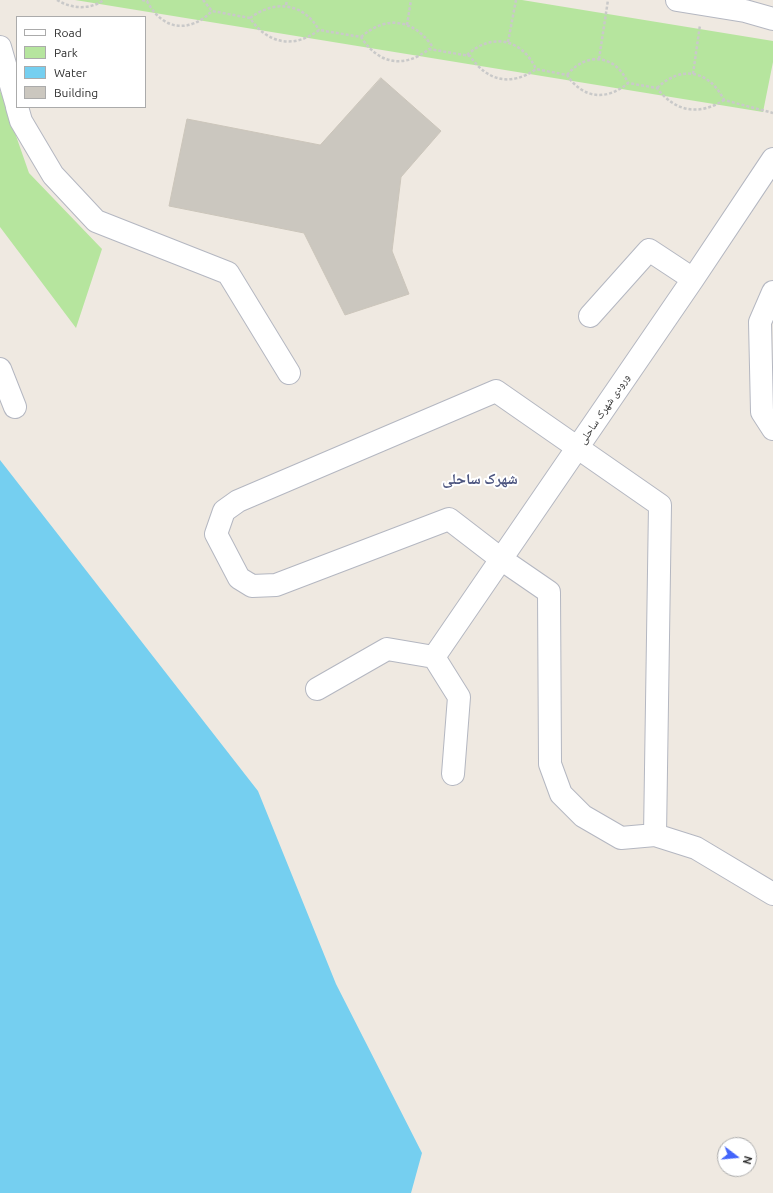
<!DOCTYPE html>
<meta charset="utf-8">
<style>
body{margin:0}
#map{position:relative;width:773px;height:1193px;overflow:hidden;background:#efe9e1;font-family:Ubuntu,sans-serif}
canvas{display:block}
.legend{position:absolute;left:16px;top:16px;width:130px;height:92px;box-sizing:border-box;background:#fff;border:1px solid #ababab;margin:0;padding:5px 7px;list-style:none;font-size:12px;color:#2e2e2e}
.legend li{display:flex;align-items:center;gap:8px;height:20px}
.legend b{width:20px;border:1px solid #ababab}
.north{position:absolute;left:717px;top:1137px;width:40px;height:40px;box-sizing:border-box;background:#fff;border:1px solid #ababab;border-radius:50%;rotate:106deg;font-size:11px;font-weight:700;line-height:16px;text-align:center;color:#2e2e2e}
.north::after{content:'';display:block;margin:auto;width:14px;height:18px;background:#4264fb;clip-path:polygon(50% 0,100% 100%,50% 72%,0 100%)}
</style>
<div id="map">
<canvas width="773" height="1193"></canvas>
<ul class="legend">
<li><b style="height:5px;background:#fff"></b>Road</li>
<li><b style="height:11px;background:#b6e59e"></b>Park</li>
<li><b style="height:11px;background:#75cff0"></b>Water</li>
<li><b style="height:11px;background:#cbc7bf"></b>Building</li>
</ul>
<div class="north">N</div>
</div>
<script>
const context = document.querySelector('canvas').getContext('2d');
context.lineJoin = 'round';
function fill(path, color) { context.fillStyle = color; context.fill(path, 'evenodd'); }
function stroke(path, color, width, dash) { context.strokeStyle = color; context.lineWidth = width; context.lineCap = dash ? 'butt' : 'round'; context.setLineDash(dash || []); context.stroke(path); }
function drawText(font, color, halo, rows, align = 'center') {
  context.font = font + ' Ubuntu,"Noto Naskh Arabic",sans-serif'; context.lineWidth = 4; context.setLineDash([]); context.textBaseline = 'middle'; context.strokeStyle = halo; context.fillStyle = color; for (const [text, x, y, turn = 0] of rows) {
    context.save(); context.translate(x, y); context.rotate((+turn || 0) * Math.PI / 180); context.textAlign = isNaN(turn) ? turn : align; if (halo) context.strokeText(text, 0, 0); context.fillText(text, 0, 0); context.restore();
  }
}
const green = new Path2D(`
 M75,0H522L773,41V62L763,112Z
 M0,90L29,173L102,249L76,328L0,227Z`);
const water = new Path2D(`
 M0,460L258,791L336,984L422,1153L411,1193H0Z`);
const building = new Path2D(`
 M381,78L441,131L401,177L392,251L409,294L345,315L304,233L169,206L187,119L320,145Z`);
const path = new Path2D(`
 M57,0C72,9 89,10 104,0
 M142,0L147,1C162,30 189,34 212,11
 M203,0L212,11L250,18C267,44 294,49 319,30L361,37C378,64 404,69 429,49L470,56C487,81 511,87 536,69L567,75C583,99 607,101 628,83L657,88C675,112 699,116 724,100
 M286,5L287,0
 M250,18C274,0 303,2 319,30
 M407,25L411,0
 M361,37C386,15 413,19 432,46
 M508,42L516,0
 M467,55C492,32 522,39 536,69
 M599,59L608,0
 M693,74L700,25
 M567,75C587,51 616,55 628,83
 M657,88C681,65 709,70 724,100L773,113`);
const minor = new Path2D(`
 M677,0L745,11L773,19
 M0,47L17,106
 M17,107L21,121L53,175L96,221L228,273L289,373
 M773,292L760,322L762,412L773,429
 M590,316L649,250L693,279
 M0,369L15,407
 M434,657L693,279L773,159
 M317,689L387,649L434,657L459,697L453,774
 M655,835L660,505L496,391L238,501L224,511L216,534L239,578L252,586L276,585L449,519L501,559L549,592L550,764L561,794L583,816L621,838L655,835L696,848L773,894`);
const streetNames = [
 ["ورودی شهرک ساحلی",604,409,-56]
];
const districtNames = [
 ["شهرک ساحلی",480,479]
];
fill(green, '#b6e59e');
fill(water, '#75cff0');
fill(building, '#cbc7bf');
stroke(building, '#cbc5ba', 1);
stroke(minor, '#b4b7c1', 24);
stroke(path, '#c9c9c9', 2.5, [3, 2]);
stroke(minor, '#fff', 22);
drawText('11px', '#2e2e2e', '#fff', streetNames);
drawText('bold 15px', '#4d5680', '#fff', districtNames);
</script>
